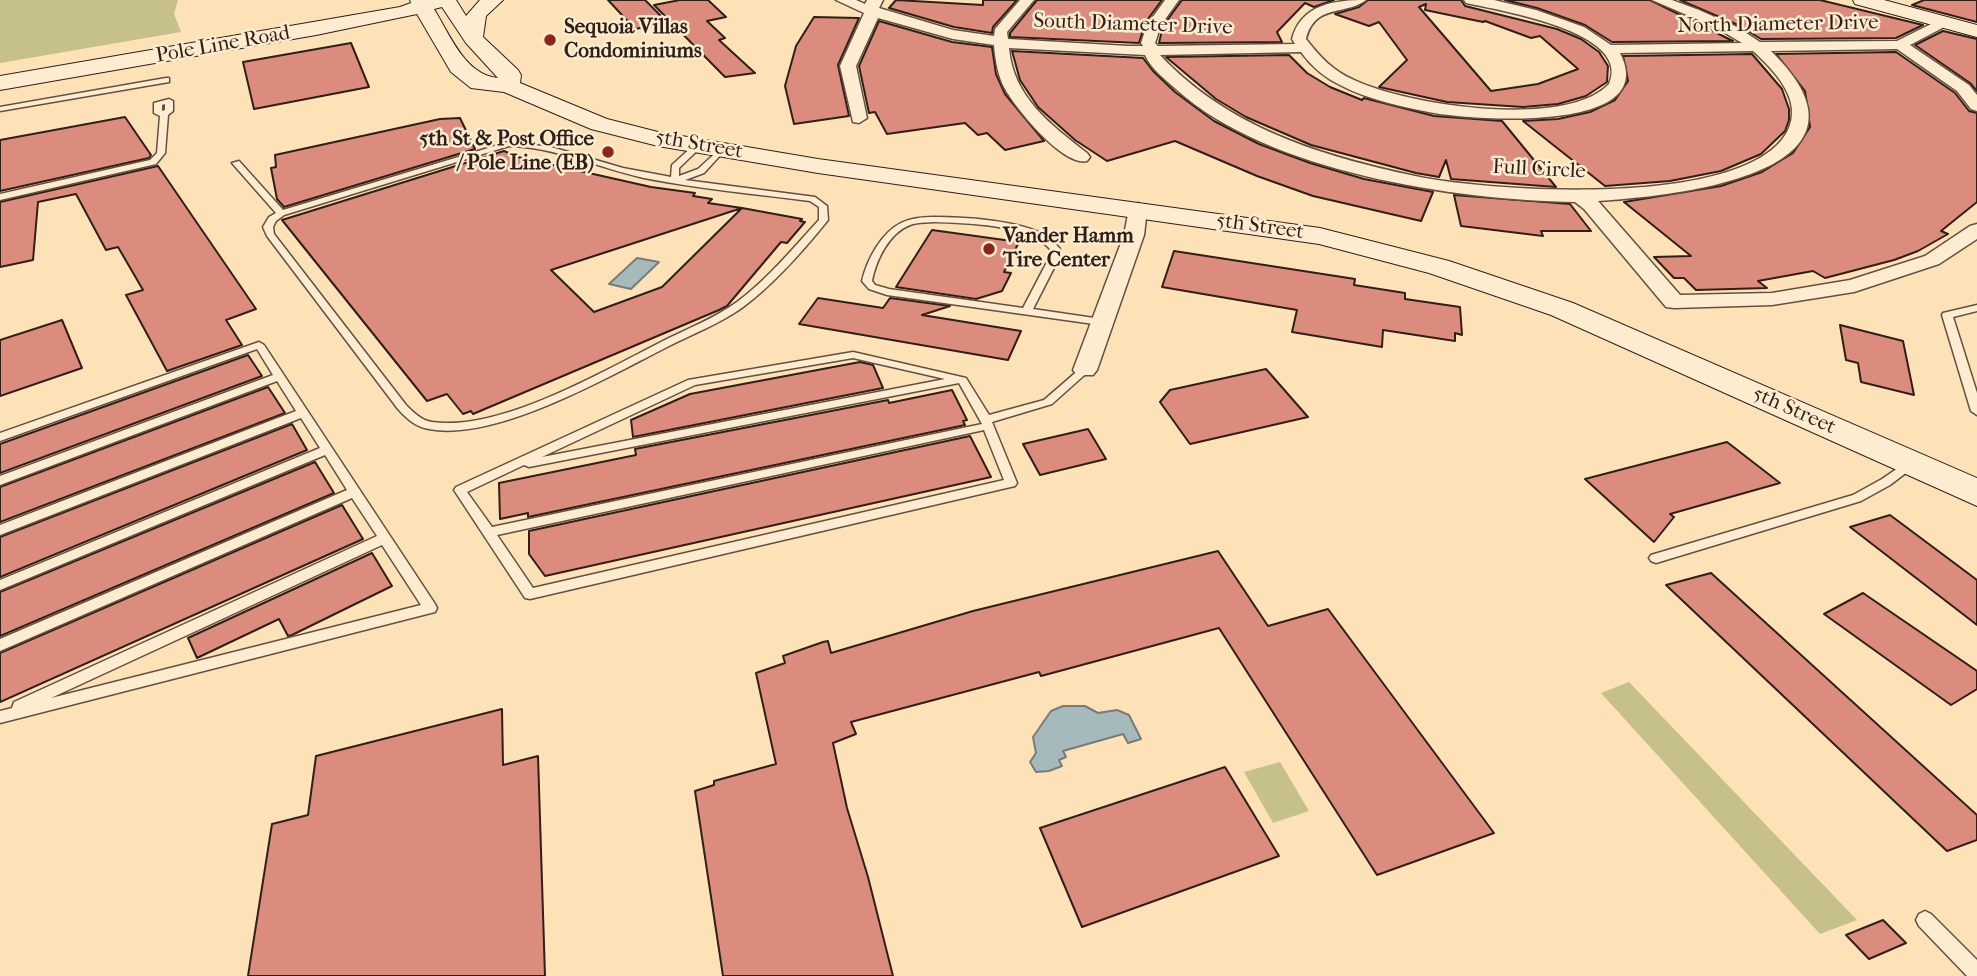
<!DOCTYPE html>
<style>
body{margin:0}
canvas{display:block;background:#fde2b8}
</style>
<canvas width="1977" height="976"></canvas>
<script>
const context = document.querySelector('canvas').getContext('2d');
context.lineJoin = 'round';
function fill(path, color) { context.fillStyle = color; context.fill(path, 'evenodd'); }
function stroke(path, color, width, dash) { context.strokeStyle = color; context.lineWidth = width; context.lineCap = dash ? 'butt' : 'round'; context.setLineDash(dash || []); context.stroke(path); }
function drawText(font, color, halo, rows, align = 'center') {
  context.font = font + ' "IM FELL French Canon",serif'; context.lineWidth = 5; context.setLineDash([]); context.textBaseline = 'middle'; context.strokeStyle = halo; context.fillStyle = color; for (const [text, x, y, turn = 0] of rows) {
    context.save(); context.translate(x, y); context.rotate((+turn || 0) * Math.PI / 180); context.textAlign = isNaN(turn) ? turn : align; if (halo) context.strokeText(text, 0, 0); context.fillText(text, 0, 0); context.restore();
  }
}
const green = new Path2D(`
 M0,0H178L174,14L181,32L0,63Z
 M1629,682L1857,920L1820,934L1601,693Z
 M1280,762L1309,811L1273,823L1244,772Z`);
const water = new Path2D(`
 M637,258L659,262L631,289L609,284Z
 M1063,706H1085L1098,713L1117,710L1129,715L1141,739L1128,743L1123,734L1063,751L1066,757L1059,760L1062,766L1049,771L1036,772L1030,762L1036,753L1033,737L1051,711Z`);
const building = new Path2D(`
 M608,0H645L668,23L635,29Z
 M680,0H708L726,17L707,21L725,38L719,40L755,73L725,77L654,5Z
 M896,0L983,5V0H1017L993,27L992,33L954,27L889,8Z
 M1037,0H1162L1145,23L1139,43L1010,37V33Z
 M1182,0H1334L1314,7L1305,3L1277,32L1282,42L1159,43L1163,26Z
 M1368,0H1461L1465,6L1557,29L1581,39L1599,52L1608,66L1607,82L1586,96L1558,104L1523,107L1447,102L1379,87L1407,60L1379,22L1369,26L1335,14L1359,7ZM1426,4L1425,10L1483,22L1485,21L1531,38L1540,36L1578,69L1538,84L1491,91L1419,7Z
 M1505,0H1650L1733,41L1612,42L1585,25L1537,8Z
 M1680,0H1820L1923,25L1896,38L1761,39L1738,25Z
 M1924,0H1977V22L1912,5Z
 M814,17L859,18L838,65L849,116L794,124L785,86L796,46Z
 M879,21L952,42L992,47L996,74L1005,94L1044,141L1005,150L987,133L978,135L965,123L887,134L875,112L869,113L859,66Z
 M1943,31L1977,39V91L1970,83L1915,45Z
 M351,43L369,87L254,109L243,62Z
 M1012,51L1143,58L1153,71L1175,92L1214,121L1259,144L1310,163L1364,179L1433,192L1421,221L1313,196L1257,176L1175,141L1107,161L1075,140L1038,107L1020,80Z
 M1896,52L1955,93L1969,111L1977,113V202L1941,231L1948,234L1918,251L1894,260L1825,278L1813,271L1758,281L1767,288L1696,290L1684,278H1674L1654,257L1691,256L1624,202L1721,186L1762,172L1793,153L1810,127L1805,91L1776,54Z
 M1752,54L1782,89L1789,109V120L1785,131L1761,154L1721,171L1670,181L1605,186L1523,121L1558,119L1590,112L1615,100L1628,81L1623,56Z
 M1289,55L1307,73L1330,87L1362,100L1364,98L1434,116L1502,121L1556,187L1451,179L1446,160L1439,177L1416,173L1311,145L1246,117L1216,99L1166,57Z
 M125,117L151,155L149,158L0,191V140Z
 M460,118L475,149L284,207L277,199L271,168L276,167L275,155L440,119Z
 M504,151L518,157L651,187L695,193L693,196L712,199L708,203L742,208L551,270L594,312L662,287L742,208L802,219L800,221L805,222L787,243L781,242L727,306L719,310L473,414L471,411L463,414L447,394L427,401L282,220Z
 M158,166L256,309L226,320L242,345L167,371L126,295L143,290L118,247L106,250L76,194L38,202L33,260L0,267V202Z
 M1454,195L1570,204L1591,231H1541L1543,236L1461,226Z
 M932,230L1019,242L1004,272L1011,273L1002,291L976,299L896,287Z
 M1174,251L1355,279L1354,285L1405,293V299L1460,307L1462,335L1455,333V341L1383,330L1382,347L1292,332L1297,310L1162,287Z
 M818,298L883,308L890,298L950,306L922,315L1021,331L1008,360L799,324Z
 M62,320L82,368L0,396V340Z
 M1840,325L1903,341L1914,395L1861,382L1858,363L1846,360Z
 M248,355L262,376L0,473V444Z
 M860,362L873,365L883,388L633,437L631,420L690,394Z
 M1266,369L1308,417L1190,444L1160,402L1170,390Z
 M268,387L285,413L0,522V487Z
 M952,390L967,420L963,421L965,425L528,517V513L500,519L499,483L636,455L635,449L888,400L889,403Z
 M292,424L307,450L0,577V537Z
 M1088,429L1106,459L1040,475L1023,444Z
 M970,436L991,477L545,576L529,554V531Z
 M1727,442L1780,483L1670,514L1674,517L1654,542L1585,479Z
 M315,462L334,493L0,636V592Z
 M342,505L363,539L0,702V653Z
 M1890,515L1977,580V625L1850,527Z
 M1218,551L1268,626L1328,609L1494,833L1377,875L1219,628L1041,676L1039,672L851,722L856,734L833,743L847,808L868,877L893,976H723L695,791L714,785V781L776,764L756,673L785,663L783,656L823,642L828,641L831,653L973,611Z
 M372,553L392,586L292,635L288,636L279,619L197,658L188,638Z
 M1711,573L1977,815V840L1947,851L1666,585Z
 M1863,593L1977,671V689L1951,705L1824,614Z
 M502,709L503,765L538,756L545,976H248L272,824L308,815L316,756Z
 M1225,767L1279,856L1082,927L1040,828Z
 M1883,920L1906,943L1869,959L1846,935Z`);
const lane = new Path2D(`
 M166,78H169V82L0,111V107Z
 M169,99L173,101V111L168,115L165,153L156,164L0,200V194L150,160L157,153L160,116L154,113V103ZM165,104V110L162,111V105Z
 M508,142L551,147L623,168L671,177L672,165L695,144L702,146L679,168V176L698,169L721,148L725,150L704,173L685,180L815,197L827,206L828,220C803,251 775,283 743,307C720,324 692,334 667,347C608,377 495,442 429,429C416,427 407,419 398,409L267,236L263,227L269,217L276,213L232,163L239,161L283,210ZM509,146C555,147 599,168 644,178C699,189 755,194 810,201L819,207V220C793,248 768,279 737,302C714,319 686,329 661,342C602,372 499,432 432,422C422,421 413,412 406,405L274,234L273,227L276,221L284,215Z
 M933,217C964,217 1022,220 1048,237C1053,240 1056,245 1060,249L1057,262L1033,309L1101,319L1106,322L1101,325L887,295L869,289L862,281C867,260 881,233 901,223C911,218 923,217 933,217ZM933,222C965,223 1029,224 1050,249L1047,262L1023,308L889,289L875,285L872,281C876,260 889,233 910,225C918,222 926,223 933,222Z
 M1977,305V311L1953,317L1977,393V415L1971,411L1942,315L1943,313Z
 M259,342L264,345L435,604L437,608L435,612L0,723V711L12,708L14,702L377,536L352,498L0,651V639L347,490L325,455L0,590V580L320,448L301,418L0,535V525L296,411L277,381L0,485V476L273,375L257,349L0,441V433ZM382,545L421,605L51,698Z
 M853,352L966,378L989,415L1044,400L1081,368H1089L1090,370L1052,404L992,422L1017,483L1015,486L530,599L525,598L454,490L456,487L688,380ZM853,358L945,379L542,457L695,385ZM959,383L982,424L492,527L467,492L524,465L529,467ZM984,430L1004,480L533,588L497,535Z
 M1911,459L1915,460L1917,463L1915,466L1890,485L1861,501L1656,563L1651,561L1649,558L1651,555L1853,495L1882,479Z
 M1925,911L1931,914L1977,960V976H1967L1919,926L1916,920L1919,914Z`);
const street = new Path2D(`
 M836,0H856L865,4L867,0H883L879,8L953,30L994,36L995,29L1020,0H1034L1007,32L1008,39L1128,46H1143L1141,43L1147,25L1165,0H1179L1161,25L1155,43L1158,46L1295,44L1292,39C1301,4 1335,0 1366,0C1345,16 1315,3 1306,39C1320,57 1333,71 1354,80C1407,105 1565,130 1609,84C1633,31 1497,10 1466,3L1464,0H1494L1536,10L1584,27L1611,45L1742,43L1715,27L1652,0H1672L1699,10L1737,27L1760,42L1897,41L1943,18L1950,22L1948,25L1910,45L1969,85L1977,95V111L1971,109L1957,91L1897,49L1771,51C1896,173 1677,196 1598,201L1680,295L1772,293L1850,280L1925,256L1970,226L1977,224V239L1939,264L1854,292L1772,305L1674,308L1666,307L1584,209L1575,202C1455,200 1268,172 1177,90C1166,80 1150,68 1145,55L1009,48C1013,97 1051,125 1087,153L1090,157L1087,161C1063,167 1011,104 1002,83C997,70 995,58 994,45L953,39L878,18L856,66L867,118L859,123L853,122L840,66L864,13ZM1753,51C1775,71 1804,101 1787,132C1745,209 1490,192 1415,176C1320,156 1227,127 1160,55L1301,52C1312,67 1325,78 1342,86C1369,100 1403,107 1434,113C1473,120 1662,134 1620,53Z
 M1138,203L1147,209L1144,235L1097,370L1093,375H1077L1073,370L1124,235L1129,209Z`);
const secondary = new Path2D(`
 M410,0H456L466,16L480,0H503L486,16L483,37L518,70L521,75L520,83L607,119L658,132L818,159L1320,228L1449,261L1573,303L1977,478V506L1551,315L1429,273L1319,244L818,173L658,146L591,129L504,92L471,88L451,72L417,14L316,35L0,90V76L400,7L411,3ZM442,7L466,43L498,78C465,75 450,35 434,9Z
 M1853,0H1884L1977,25V37L1855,4Z`);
const markers = [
 [550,40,7,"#8f2418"],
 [608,152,7,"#8f2418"],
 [989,249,7,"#8f2418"]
];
const farStreetnames = [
 ["South Diameter Drive",1133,25,2],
 ["North Diameter Drive",1778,25,-1],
 ["Pole Line Road",223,45,-10],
 ["5th Street",699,145,10],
 ["Full Circle",1539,170,3],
 ["5th Street",1260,227,8],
 ["5th Street",1794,411,24]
];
const farPoinames = [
 ["Sequoia Villas",564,28],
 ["Condominiums",564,52],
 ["5th St & Post Office",594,140,"right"],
 ["/ Pole Line (EB)",594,164,"right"],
 ["Vander Hamm",1003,237],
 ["Tire Center",1003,261]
];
fill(green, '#c6c18a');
fill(water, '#a6babb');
stroke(water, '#777c7a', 2);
fill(building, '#dc8c7d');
stroke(building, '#301f19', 2);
stroke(lane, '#635041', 3);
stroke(street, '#635041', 3);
stroke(secondary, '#301f19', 2);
fill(lane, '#feecd1');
fill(street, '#feecd1');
fill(secondary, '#feecd1');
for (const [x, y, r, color] of markers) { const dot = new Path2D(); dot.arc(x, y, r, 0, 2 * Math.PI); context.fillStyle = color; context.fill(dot); stroke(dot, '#feecd1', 2.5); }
drawText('21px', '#301f19', '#feecd1', farStreetnames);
drawText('bold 21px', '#301f19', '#feecd1', farPoinames, 'left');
</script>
